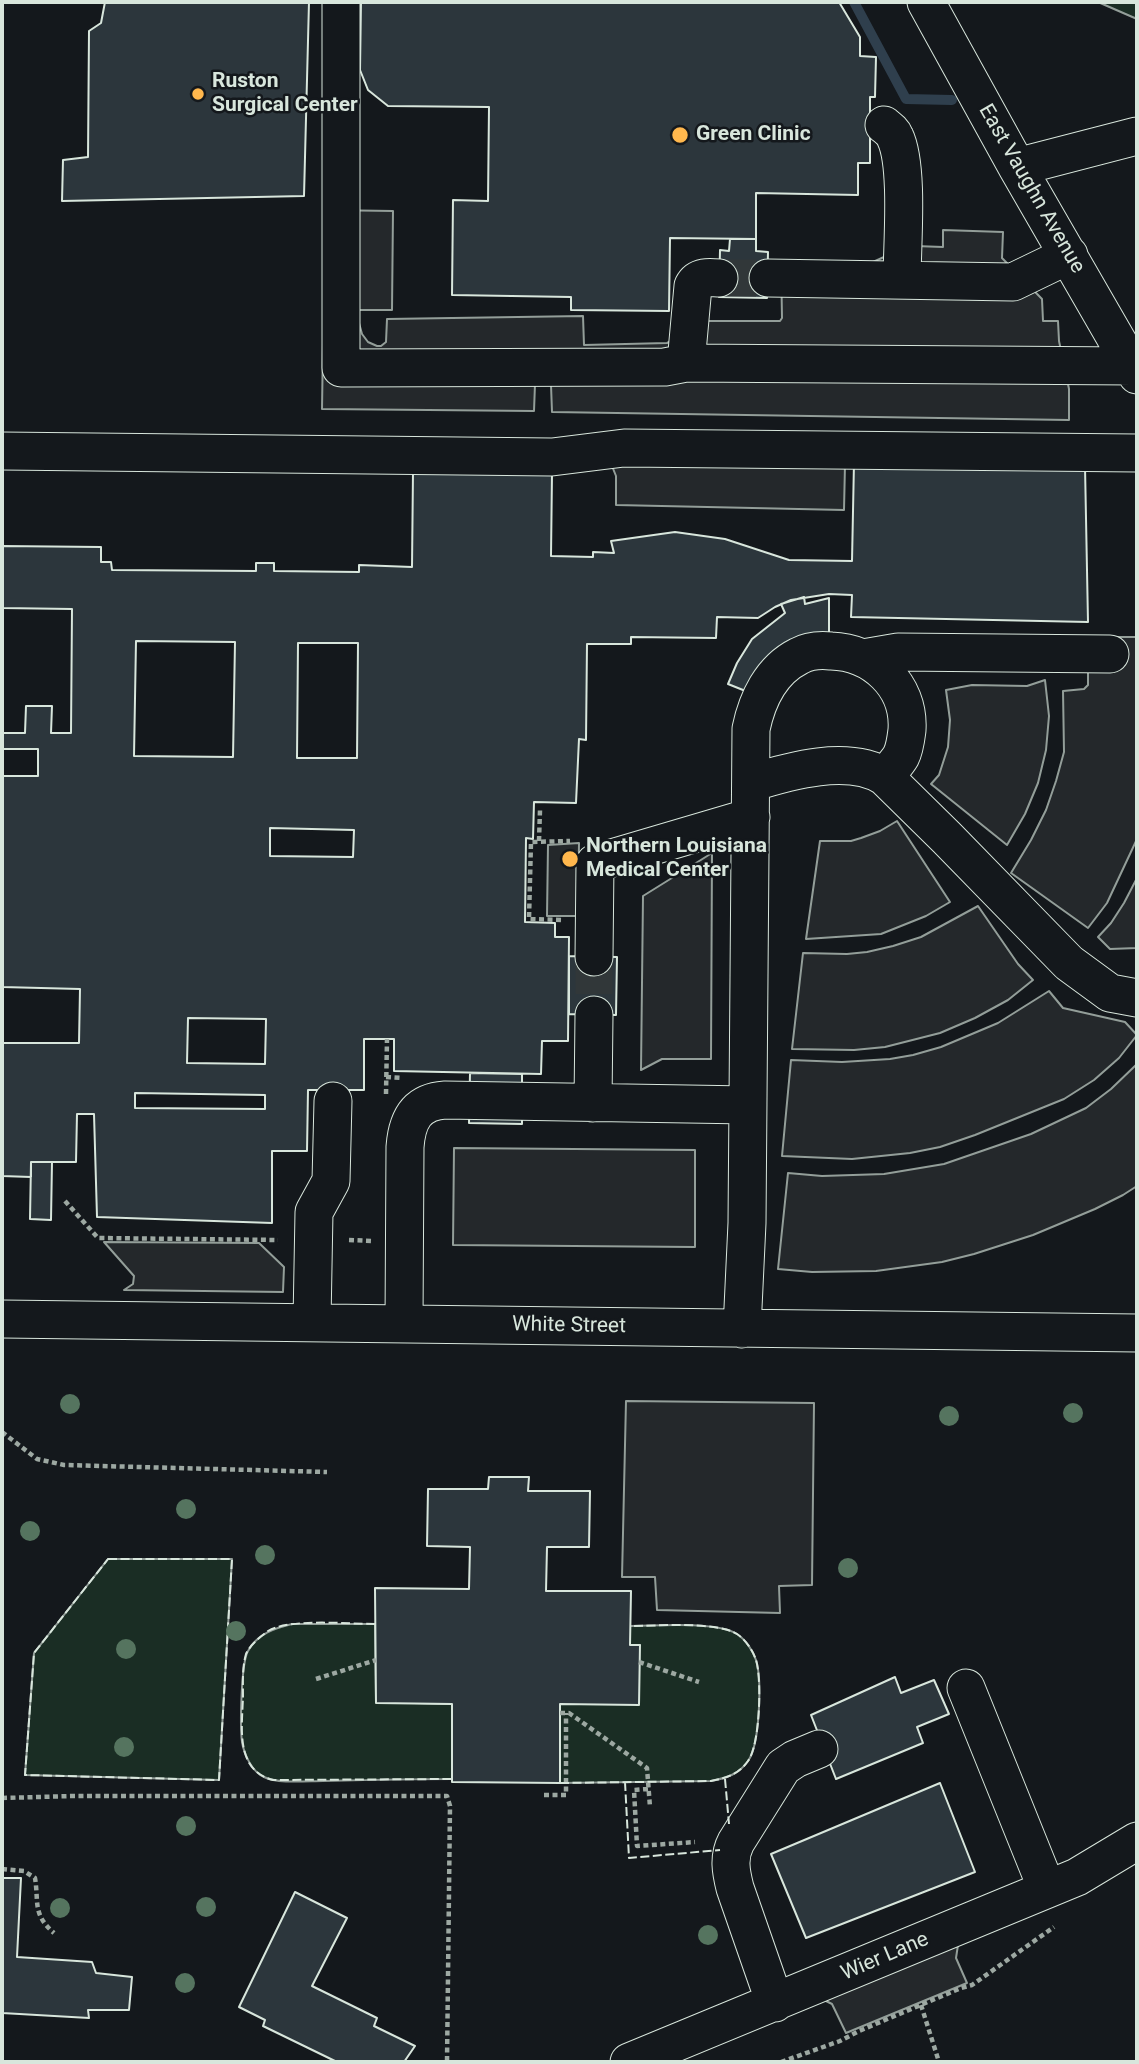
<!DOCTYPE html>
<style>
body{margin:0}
#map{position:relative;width:1139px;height:2064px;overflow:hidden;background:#14181c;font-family:Roboto,sans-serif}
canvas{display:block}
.frame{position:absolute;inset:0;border:4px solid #d8e6dc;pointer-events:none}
</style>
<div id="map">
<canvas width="1139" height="2064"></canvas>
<div class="frame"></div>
</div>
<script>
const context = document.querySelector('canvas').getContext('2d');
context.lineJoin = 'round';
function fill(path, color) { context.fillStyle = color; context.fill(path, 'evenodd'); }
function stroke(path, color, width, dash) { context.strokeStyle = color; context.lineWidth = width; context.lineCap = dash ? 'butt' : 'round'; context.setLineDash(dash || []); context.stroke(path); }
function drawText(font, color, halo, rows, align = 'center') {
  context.font = font + ' Roboto,sans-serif'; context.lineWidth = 5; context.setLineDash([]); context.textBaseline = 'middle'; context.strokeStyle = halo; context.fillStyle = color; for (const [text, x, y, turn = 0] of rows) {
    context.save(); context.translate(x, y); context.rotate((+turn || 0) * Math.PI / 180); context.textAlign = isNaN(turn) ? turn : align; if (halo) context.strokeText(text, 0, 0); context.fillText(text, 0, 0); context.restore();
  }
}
const green = new Path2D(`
 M1098,2H1137V19Z
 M108,1559H232L219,1780L25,1775L34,1653Z
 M292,1624H375L376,1702L452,1704V1779C409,1779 366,1780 323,1781C307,1781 278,1784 264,1777C252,1772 244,1754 242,1742C240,1726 241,1663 248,1651C257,1634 275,1628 292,1624Z
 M630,1626C655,1626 717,1621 737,1634C746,1640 753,1651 756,1660C762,1679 760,1745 748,1761C739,1774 727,1778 711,1781L560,1783V1704L640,1645H630Z`);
const parking = new Path2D(`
 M325,210L393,211L392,310H359V323L362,334L368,342L377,346H381L386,342L387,319L583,316L584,345L667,343L671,341L678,321H780L782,318L781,261L873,262L884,257L887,245L943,247V230L1003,232L1002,258L1042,299L1043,321H1058L1059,341L1069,389V420L552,412L551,385L535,384L534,411L322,409Z
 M845,464L844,510L616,505V476L612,466Z
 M1088,637H1137V839L1107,903L1088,928L1011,873L1031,840L1046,810L1056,781L1064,752L1063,691L1084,689L1088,685Z
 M1045,680L1049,716L1046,750L1038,783L1025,814L1007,845L931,784L939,775L948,747L950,720L946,690L972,685L1027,686Z
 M897,821L950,902L926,916L881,934L806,939L820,841H851L861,838L880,831Z
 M579,843L578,916H547L548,845Z
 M712,853L711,1059H662L641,1070L643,896Z
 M1137,878V948L1110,949L1098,937L1111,923L1124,903Z
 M978,906L1018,964L1033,980L1008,1000L975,1018L940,1033L885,1047L854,1050L792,1049L803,953L847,954L867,952L893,946L921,937Z
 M1049,991L1063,1008L1125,1022L1137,1035L1119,1058L1094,1080L1064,1099L975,1135L940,1147L910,1153L852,1159L782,1156L791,1060L842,1062L890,1059L913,1055L941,1047L998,1023Z
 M1137,1064V1186L1123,1195L1095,1209L1033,1235L974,1254L942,1262L876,1271L812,1272L778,1269L788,1173L822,1176L884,1174L944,1164L1031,1134L1086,1108L1111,1089Z
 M454,1148L695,1150V1247L453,1245Z
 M104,1242L259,1243L284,1267L283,1292L124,1290L133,1284L134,1276Z
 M626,1401L814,1403L812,1585L779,1586L780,1613L657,1610L655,1577H622Z
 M958,1945L956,1958L967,1983L846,2033L832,2004L822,1999Z`);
const stream = new Path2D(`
 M854,2L906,99L952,100`);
const building = new Path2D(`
 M105,2H309L304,196L62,201L63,160L88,157L89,31L101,23Z
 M361,2H839L860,37V56L876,57L875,97H870V163H858V195L756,193V239L670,238L669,311L571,310V297L452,295L453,200L488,201L489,107L388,106L368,90L360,70Z
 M730,239H756V251L768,252L767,298L719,297L720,250L729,251Z
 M854,462L1085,466L1088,622L851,617L852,595L829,594L791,600L775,607L758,618L717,617L716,638L631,637V644H587L586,740L579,739L576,803L534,802L533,839L526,838L525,922L555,923V937H569L568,1041H542L541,1074L394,1071V1039H364V1090H308L307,1151H272V1223L97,1217L94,1114H77L76,1162H31V1177L2,1176V1043H79L80,989L2,987V776H38V749H2V733H25L26,706H52L51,733H71L72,609L2,608V546L101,547V562H111L112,570L256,571V563H274V571L359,572V565L412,567L413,471L552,473L551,556L593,557V552L614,553L611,541L675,532L725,539L789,560L852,561ZM136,641L235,642L233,757L134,756ZM298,643H358L357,758H297ZM270,828L354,830L353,857L270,856ZM188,1018L266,1019L265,1064L187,1063ZM135,1093L265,1095V1109L135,1108Z
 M804,597L805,604L829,598V637L753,694L728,684L737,663L752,639L785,613L781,604Z
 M569,956L617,957L616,1015L569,1014Z
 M470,1073L522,1074V1124L469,1123Z
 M31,1162H52L51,1220L30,1219Z
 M489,1477H529L528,1491H590L589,1547H547L546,1591H631L630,1645H640L639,1705L560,1704V1783L452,1782V1704L376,1703L375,1588L469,1589L470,1547L427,1546L428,1489H488Z
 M895,1677L901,1693L934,1680L949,1714L917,1727L923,1743L836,1779L811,1715Z
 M940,1783L975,1872L806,1938L771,1854Z
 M2,1878H21L17,1957L92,1962L96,1973L132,1977L129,2010H88L89,2018L2,2013Z
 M295,1892L347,1918L312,1986L377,2018L374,2026L415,2046L404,2062H337L263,2026L265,2020L239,2007Z`);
const minorTunnel = new Path2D(`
 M719,278H768
 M594,957V1015`);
const path = new Path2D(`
 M539,841L540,810
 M561,920L529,919L531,842L570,841
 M386,1077L402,1078
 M386,1094L387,1039
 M65,1201L98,1238L278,1240
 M349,1240L372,1241
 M2,1432L37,1459L64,1465L327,1472
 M639,1662L699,1682
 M316,1679L376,1660
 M560,1713H569L647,1768L650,1807
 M648,1789L634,1790L637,1846L695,1842
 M544,1795H566V1713
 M2,1798L74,1796H447L450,1806L447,2062
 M2,1869L24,1871L35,1878C39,1902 32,1914 54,1933
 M921,2005L939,2062
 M781,2062L840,2041L859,2031L961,1988L972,1985L1054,1927`);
const minor = new Path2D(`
 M341,2V368L665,367L686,363L1133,366
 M926,2L1017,167L1137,375
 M884,125C889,129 893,132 895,137C909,166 902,246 902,280
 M1017,167L1137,136
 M768,278L1013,282L1069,255
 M686,363L693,286C698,276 709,277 719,278
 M2,451L552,457L624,448L1137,453
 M863,658L898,652L1110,654
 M751,783C789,771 849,754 885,777
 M594,957L595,863L751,817
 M593,1103L594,1015
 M2,1319L1137,1333
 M312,1321L314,1212L331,1181L333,1101
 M404,1323L405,1147C407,1120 416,1102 445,1100L748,1105
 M742,1329L747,1223L751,729C757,700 771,670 799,656C808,651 821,650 831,651C873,652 910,685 907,730C906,738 905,748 901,756C897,763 890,770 885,777L947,838L1069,963L1110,993L1137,998
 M966,1688L1047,1889
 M775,2003L735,1888C731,1872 728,1857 736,1842L783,1767L795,1759L819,1749
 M629,2062L1077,1877L1137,1841`);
const fence = new Path2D(`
 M108,1559H232L219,1780L25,1775L34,1653Z
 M375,1624C348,1624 290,1618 268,1631C260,1637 250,1645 246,1654C242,1668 243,1683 243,1697C242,1728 235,1770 273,1780L452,1779
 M725,1779L729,1824
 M625,1782L629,1858L720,1850
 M560,1783L711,1781C727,1778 739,1774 748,1761C760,1745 762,1679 756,1660C753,1651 746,1640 737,1634C717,1621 655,1626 630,1626`);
const trees = [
 [70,1404],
 [1073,1413],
 [949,1416],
 [186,1509],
 [30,1531],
 [265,1555],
 [848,1568],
 [236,1631],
 [126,1649],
 [124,1747],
 [186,1826],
 [206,1907],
 [60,1908],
 [708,1935],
 [185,1983]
];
const markers = [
 [198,94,7,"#ffb74d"],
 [680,135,9,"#ffb74d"],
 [570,859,9,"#ffb74d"]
];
const poiNames = [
 ["Ruston",212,82],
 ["Surgical Center",212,106],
 ["Green Clinic",696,135],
 ["Northern Louisiana",586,847],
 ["Medical Center",586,871]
];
const streetNames = [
 ["East Vaughn Avenue",1031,189,60],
 ["White Street",569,1326,1],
 ["Wier Lane",885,1957,-23]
];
fill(green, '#1a2d24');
stroke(green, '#939e99', 2);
fill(parking, '#24282b');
stroke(parking, '#939e99', 2);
stroke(stream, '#2f3f4d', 10);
fill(building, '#2c363c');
stroke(building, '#d8e6dc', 2);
stroke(minorTunnel, '#313739', 37, [37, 18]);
stroke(minor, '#d8e6dc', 39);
stroke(path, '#9da8a2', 4.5, [5, 3.5]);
stroke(minor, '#14181c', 37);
stroke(fence, '#d8e6dc', 2, [9, 3.5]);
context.fillStyle = '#55745f';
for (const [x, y] of trees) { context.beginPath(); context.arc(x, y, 10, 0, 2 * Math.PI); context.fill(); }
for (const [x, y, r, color] of markers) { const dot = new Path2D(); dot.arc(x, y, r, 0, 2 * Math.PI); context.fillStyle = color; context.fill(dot); stroke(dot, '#14181c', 2.5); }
drawText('bold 21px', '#d8e6dc', '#14181c', poiNames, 'left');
drawText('21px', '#d8e6dc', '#14181c', streetNames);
</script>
